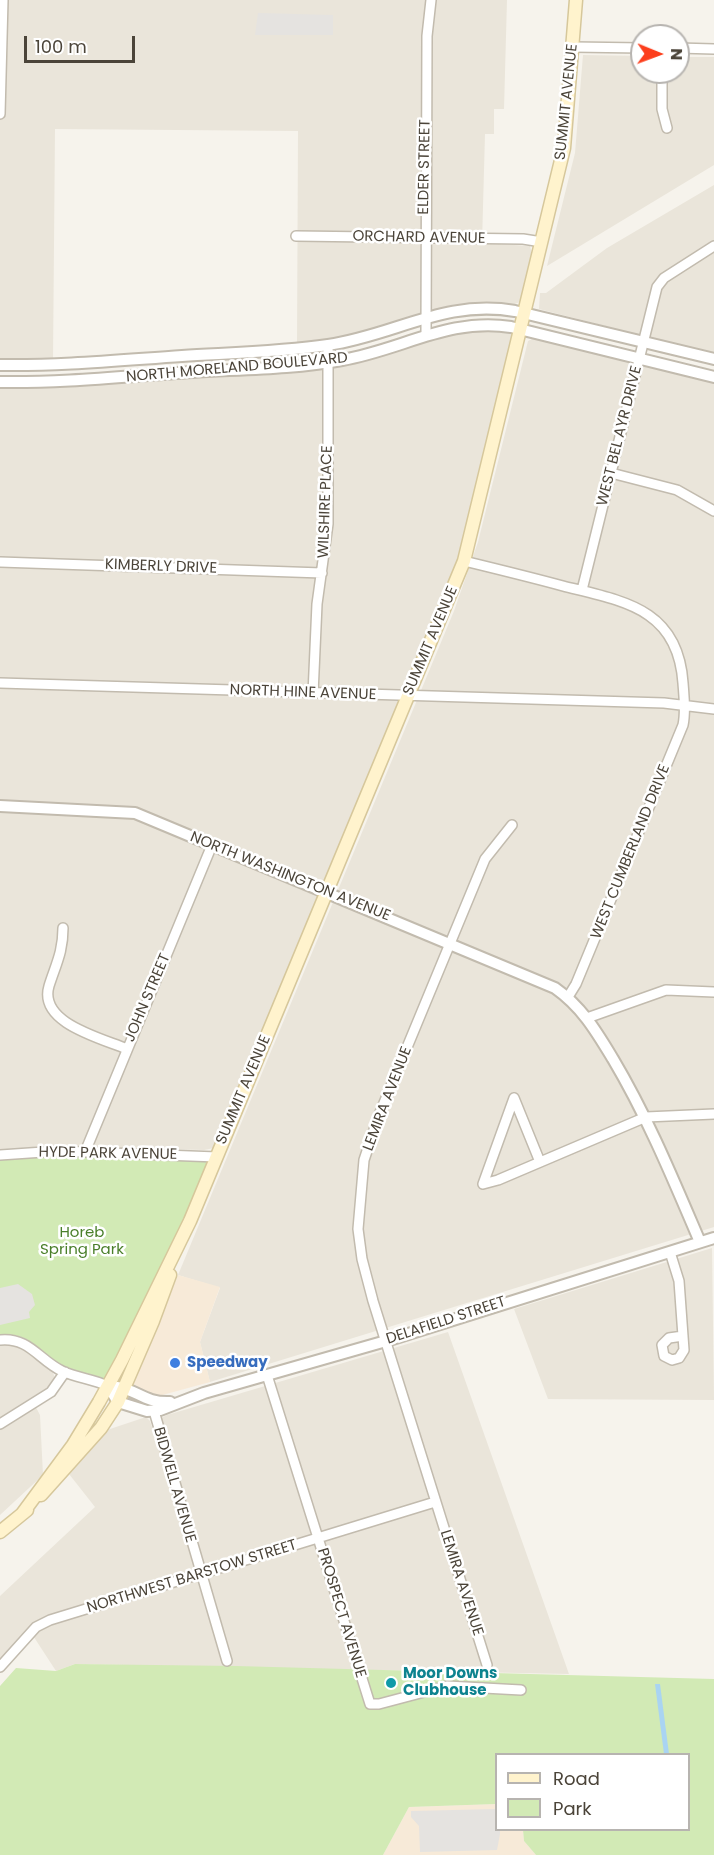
<!DOCTYPE html>
<style>
body{margin:0}
#map{position:relative;width:714px;height:1855px;overflow:hidden;background:#f6f3ec;font-family:Poppins,sans-serif}
canvas{display:block}
.legend{position:absolute;left:495px;top:1753px;width:195px;height:78px;box-sizing:border-box;background:#fff;border:2px solid #b7b4b0;margin:0;padding:8px 10px;list-style:none;font-size:18px;color:#4b4439}
.legend li{display:flex;align-items:center;gap:12px;height:30px}
.legend b{width:30px;border:2px solid #b7b4b0}
.north{position:absolute;left:630px;top:24px;width:60px;height:60px;box-sizing:border-box;background:#fff;border:2px solid #b7b4b0;border-radius:50%;rotate:91deg;font-size:16px;font-weight:700;line-height:24px;text-align:center;color:#4b4439}
.north::after{content:'';display:block;margin:auto;width:21px;height:27px;background:#fc3f1d;clip-path:polygon(50% 0,100% 100%,50% 72%,0 100%)}
.scale{position:absolute;left:24px;top:36px;width:111px;height:27px;box-sizing:border-box;border:3px solid #4b4439;border-top:0;padding-left:8px;font-size:18px;line-height:21px;white-space:nowrap;color:#4b4439;-webkit-text-stroke:4px #fff;paint-order:stroke}
</style>
<div id="map">
<canvas width="714" height="1855"></canvas>
<ul class="legend">
<li><b style="height:8px;background:#fff3cd"></b>Road</li>
<li><b style="height:16px;background:#d2eab5"></b>Park</li>
</ul>
<div class="north">N</div>
<div class="scale">100 m</div>
</div>
<script>
const context = document.querySelector('canvas').getContext('2d');
context.lineJoin = 'round';
function fill(path, color) { context.fillStyle = color; context.fill(path, 'evenodd'); }
function stroke(path, color, width, dash) { context.strokeStyle = color; context.lineWidth = width; context.lineCap = dash ? 'butt' : 'round'; context.setLineDash(dash || []); context.stroke(path); }
function drawText(font, color, halo, rows, align = 'center') {
  context.font = font + ' Poppins,sans-serif'; context.lineWidth = 5; context.setLineDash([]); context.textBaseline = 'middle'; context.strokeStyle = halo; context.fillStyle = color; for (const [text, x, y, turn = 0] of rows) {
    context.save(); context.translate(x, y); context.rotate((+turn || 0) * Math.PI / 180); context.textAlign = isNaN(turn) ? turn : align; if (halo) context.strokeText(text, 0, 0); context.fillText(text, 0, 0); context.restore();
  }
}
const residential = new Path2D(`
 M0,0H507L504,109H494V134H485L482,243L530,246L532,254L520,302L512,305L474,303L452,305L386,327L336,339L297,343L298,131L55,129L53,360H0Z
 M583,55L642,56V72H678V57H714V165L547,266L575,153Z
 M714,185V354L539,309L540,293H546L607,248Z
 M472,329L510,331L513,337L459,556L214,1148L204,1150L45,1146L0,1150V386L317,367Z
 M534,338L714,381V1227L210,1382L200,1342L220,1288L178,1275L454,611L478,542L528,341Z
 M712,1248L714,1400L548,1399L514,1309Z
 M448,1332L569,1674L75,1664L56,1671L28,1628L0,1660V1596L95,1507L69,1474L107,1430L146,1417L150,1421L156,1439L165,1437L161,1418L167,1415Z
 M5,1344L23,1347L52,1370L56,1381L32,1400L40,1415L43,1475L0,1515V1345Z`);
const commercial = new Path2D(`
 M178,1275L220,1287L200,1342L210,1382L155,1397L132,1387L133,1384Z
 M496,1804V1830H523L524,1841L536,1855H383L409,1807Z`);
const green = new Path2D(`
 M44,1155L208,1161L186,1218L107,1380C93,1376 75,1373 62,1365C40,1353 29,1330 0,1336V1160Z
 M75,1664L236,1666L714,1679V1855H536L524,1841L523,1830H688V1754H496V1804L409,1807L383,1855H0V1686L16,1668L56,1671Z`);
const parking = new Path2D(`
 M258,13L333,15V35H255Z
 M18,1284L32,1294L35,1305L29,1312L30,1318L0,1325V1288Z
 M496,1809V1830H500V1834L497,1850L420,1852L419,1826L411,1817V1811Z`);
const water = new Path2D(`
 M655,1684H660L669,1754H664Z`);
const minor = new Path2D(`
 M573,47L642,48
 M678,48L714,49
 M662,72V109L667,128
 M0,114L3,0
 M296,236L523,239L542,242
 M426,334L427,36L431,0
 M611,473L677,490L714,511
 M464,561C497,569 530,577 563,586C623,601 678,608 683,683C684,697 686,711 683,725L576,984L568,997
 M0,562L322,573
 M582,590L657,287L664,278L714,246
 M0,683L664,703L714,709
 M313,694L317,604L328,524V345
 M63,928C63,952 56,964 49,986C38,1023 101,1038 127,1049
 M587,1018L666,990L714,992
 M514,1098L483,1184L498,1180L646,1117L714,1114
 M514,1098L540,1162
 M85,1152L212,845
 M0,1155L58,1151L217,1157
 M670,1252L679,1281L684,1350L679,1358L672,1360L664,1356L662,1345L669,1338L683,1336
 M0,1340C29,1337 39,1360 62,1371C77,1378 93,1379 108,1386
 M267,1375L370,1704H379L447,1686L521,1690
 M154,1411L227,1661
 M0,1424L51,1392L65,1372
 M487,1665L373,1301L362,1259L358,1229L364,1160L379,1115L485,859L512,825
 M0,1667L36,1627L50,1620L435,1502`);
const tertiary = new Path2D(`
 M0,365C61,366 122,360 182,356C231,353 280,352 328,345C396,335 444,299 515,311L714,359
 M0,382C64,383 128,376 192,372C242,369 293,369 342,360C401,350 450,317 511,327L714,377
 M0,806L135,813L555,988C582,1007 596,1031 613,1059C648,1118 673,1179 700,1242
 M108,1386L118,1402L147,1411L160,1410L204,1393L386,1341L714,1238
 M117,1387C138,1390 144,1403 170,1402`);
const secondary = new Path2D(`
 M41,1495L101,1428L118,1402L153,1321L170,1275
 M22,1514L73,1445L99,1402L122,1360L190,1221L464,561L564,148L576,0
 M0,1532L27,1510`);
const markers = [
 [175,1363,6,"#3f7fe0"],
 [391,1683,6,"#0f9aa8"]
];
const streetNames = [
 ["SUMMIT AVENUE",567,102,-84],
 ["ELDER STREET",425,167,-89],
 ["ORCHARD AVENUE",419,238,1],
 ["NORTH MORELAND BOULEVARD",237,368,-5],
 ["WEST BEL AYR DRIVE",620,436,-76],
 ["WILSHIRE PLACE",326,502,-88],
 ["KIMBERLY DRIVE",161,567,2],
 ["SUMMIT AVENUE",431,641,-67],
 ["NORTH HINE AVENUE",303,693,2],
 ["WEST CUMBERLAND DRIVE",631,852,-68],
 ["NORTH WASHINGTON AVENUE",290,877,22],
 ["JOHN STREET",148,998,-67],
 ["SUMMIT AVENUE",244,1090,-67],
 ["LEMIRA AVENUE",388,1099,-69],
 ["HYDE PARK AVENUE",108,1154,1],
 ["DELAFIELD STREET",446,1321,-18],
 ["BIDWELL AVENUE",174,1485,74],
 ["NORTHWEST BARSTOW STREET",192,1577,-17],
 ["LEMIRA AVENUE",461,1583,72],
 ["PROSPECT AVENUE",341,1613,73]
];
const parkNames = [
 ["Horeb",82,1233],
 ["Spring Park",82,1250]
];
const shopNames = [
 ["Speedway",187,1363]
];
const cultureNames = [
 ["Moor Downs",403,1674],
 ["Clubhouse",403,1691]
];
fill(residential, '#eae5da');
fill(commercial, '#f7ead8');
fill(green, '#d2eab5');
fill(parking, '#e5e3e0');
fill(water, '#a9d4f2');
stroke(minor, '#c2bbae', 12);
stroke(tertiary, '#c2bbae', 14);
stroke(secondary, '#d6c79b', 15);
stroke(minor, '#fff', 9);
stroke(tertiary, '#fff', 10);
stroke(secondary, '#fff3cd', 12);
for (const [x, y, r, color] of markers) { const dot = new Path2D(); dot.arc(x, y, r, 0, 2 * Math.PI); context.fillStyle = color; context.fill(dot); stroke(dot, '#fff', 2); }
drawText('15px', '#4b4439', '#fff', streetNames);
drawText('15px', '#4a7f2a', '#fff', parkNames);
drawText('bold 15px', '#366cbe', '#fff', shopNames, 'left');
drawText('bold 15px', '#0d838f', '#fff', cultureNames, 'left');
</script>
